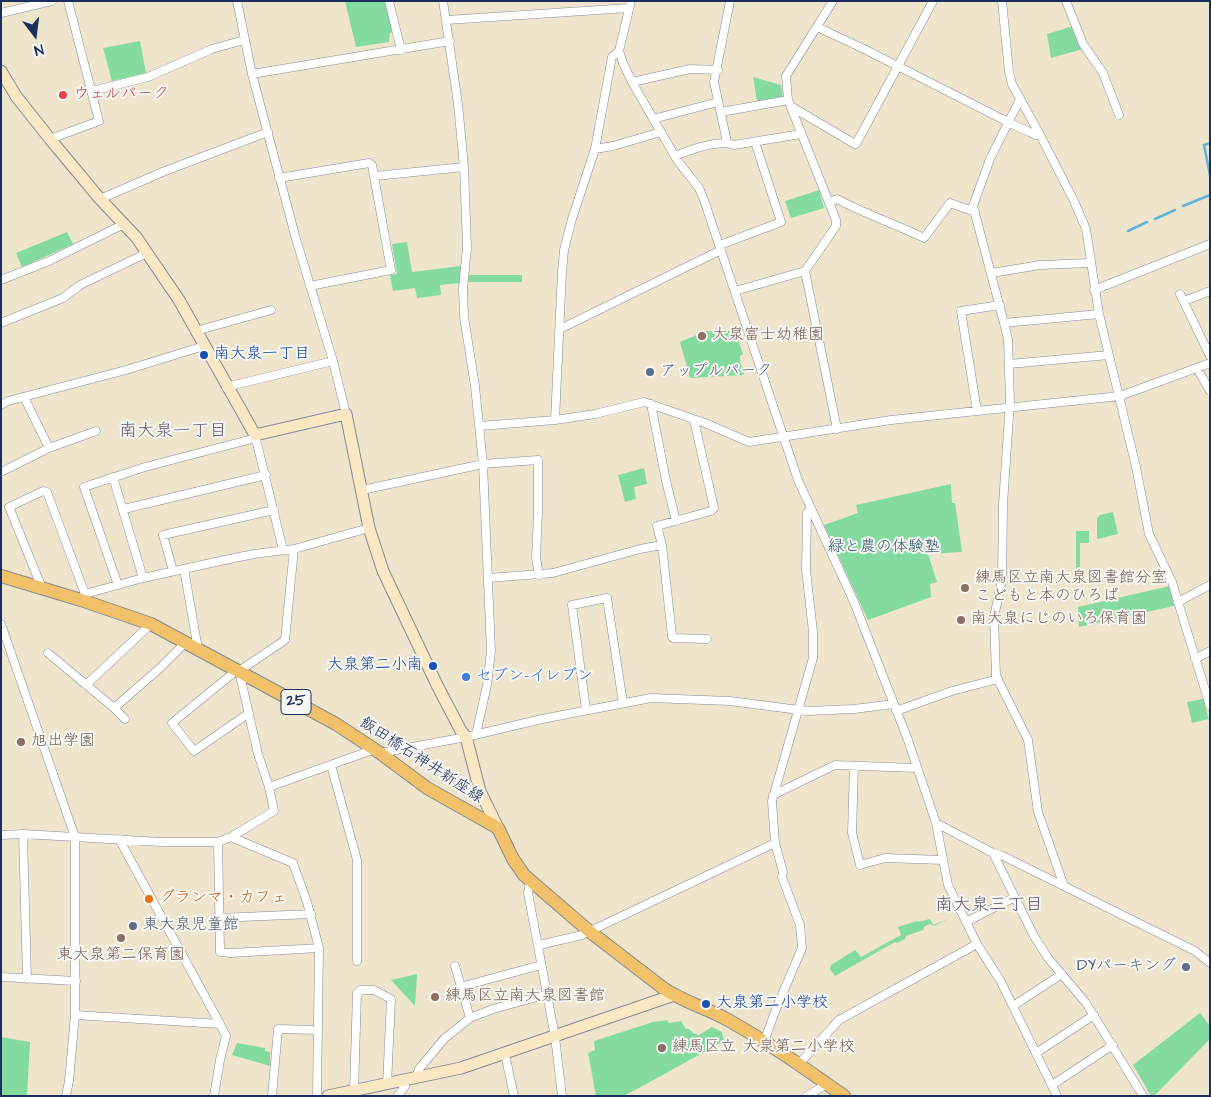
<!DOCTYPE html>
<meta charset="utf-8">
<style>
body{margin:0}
#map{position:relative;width:1211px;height:1097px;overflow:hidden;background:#efe5cc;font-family:"Architects Daughter",sans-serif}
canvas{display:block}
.frame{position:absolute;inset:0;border:2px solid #1b2f5e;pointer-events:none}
.north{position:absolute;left:10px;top:10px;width:50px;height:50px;-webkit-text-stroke:4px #f6f6f2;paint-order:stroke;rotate:165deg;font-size:14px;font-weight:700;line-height:20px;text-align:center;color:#1b2f5e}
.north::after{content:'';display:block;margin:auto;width:18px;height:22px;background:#1b2f5e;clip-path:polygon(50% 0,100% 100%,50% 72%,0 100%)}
</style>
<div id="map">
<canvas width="1211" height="1097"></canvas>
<div class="frame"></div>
<div class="north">N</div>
</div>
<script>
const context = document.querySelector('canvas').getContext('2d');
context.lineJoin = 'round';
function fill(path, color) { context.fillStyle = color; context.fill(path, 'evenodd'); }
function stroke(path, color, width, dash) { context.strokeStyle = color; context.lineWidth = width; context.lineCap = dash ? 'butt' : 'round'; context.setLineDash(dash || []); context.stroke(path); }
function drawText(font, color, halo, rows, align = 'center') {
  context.font = font + ' "Architects Daughter","Klee One",sans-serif'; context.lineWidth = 4; context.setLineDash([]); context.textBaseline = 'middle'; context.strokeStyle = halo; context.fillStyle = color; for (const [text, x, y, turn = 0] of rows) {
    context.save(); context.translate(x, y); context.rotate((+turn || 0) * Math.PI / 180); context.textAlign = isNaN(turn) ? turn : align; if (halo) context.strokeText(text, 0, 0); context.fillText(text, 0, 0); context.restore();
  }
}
const green = new Path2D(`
 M345,1H385L393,32L390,33L389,42L356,47Z
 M1073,26L1083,49L1051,58L1047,34Z
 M140,41L146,73L112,81L103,48Z
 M753,77L781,85L783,97L757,101Z
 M819,190L824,208L791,218L785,201Z
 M67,232L73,244L22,267L16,253Z
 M407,242L412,272L461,266L460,283L440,285L441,295L417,298L415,288L393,291L390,275L397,274L392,244Z
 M469,275H522V282H468Z
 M706,331H735L743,354L740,356V361L744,375L690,378L680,342Z
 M644,468L647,484L634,487L636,499L625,502L618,475Z
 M951,484L952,503H955L962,552L928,554L937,582L930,584L931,597L868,620L824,525L858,513L856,505Z
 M1113,512L1118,534L1097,539V518L1100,515Z
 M1076,531H1089V543H1080V570L1076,571Z
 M1170,586L1174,606L1079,627L1078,607Z
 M1203,699L1209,719L1192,723L1187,702Z
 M930,919L933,925L948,919L934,926L930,924L924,927L923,930L906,936L905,939L897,943L895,942L835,976L830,969L831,965L855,950L861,957L901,935L898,927L917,921V922Z
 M417,974V976L415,1006L391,980Z
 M1200,1013L1210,1026V1039L1154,1096H1151L1133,1065Z
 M667,1020L669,1023L681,1021L686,1029H689L693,1033L699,1035L712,1027L722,1032L724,1041L639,1088L623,1096H596L588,1053L595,1050L594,1041L653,1022Z
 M1,1037L30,1042L27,1096H1Z
 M237,1043L265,1048V1051L270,1052V1066L232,1055Z`);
const stream = new Path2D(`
 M1210,143L1204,145L1210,175
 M1183,206L1210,195
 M1155,219L1175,210
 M1128,231L1147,222`);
const street = new Path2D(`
 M237,1L252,74L296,239L333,361L346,414
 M389,1L401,50
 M443,1L458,104L464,167L467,248L463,288L464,317L475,386L483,464L491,651L487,685L477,730L478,734
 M631,1L619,51L623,63L632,82L677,160L699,188L704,200L798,480L854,602L908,740L936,823L948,885L977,944L1000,980L1057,1096
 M1002,1L1009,72L1012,84L1039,133
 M1066,1L1083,44L1103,73L1119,115
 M1,13L52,1
 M447,20L629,8
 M817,27L862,48L1012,124L1036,135L1039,133L1074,201L1086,229L1099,314L1136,467L1149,534L1172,582L1210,706
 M252,74L450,41
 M632,82L690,69L718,70
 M92,91L148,77L212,49L244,40
 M1020,99L990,159L973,206L1004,323L1008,339L1010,402L1003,504L1002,580L994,617L996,676L1028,740L1038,812L1064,886
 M792,107L855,144H856L933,1
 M721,112L788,100
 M653,119L718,102
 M50,139L99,121L68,1
 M727,142L714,82L730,1
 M595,149L613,146L661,132
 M675,156C690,150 719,139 734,145L801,134
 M375,176L464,167
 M279,178L369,163L372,165L391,270L310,286
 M100,199L165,171L268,132
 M829,203L837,199C865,214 895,224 924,238L950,203L975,212
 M720,245L781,222L755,142
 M805,271L836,226V220L788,100L786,76L833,1
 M992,273L1040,265L1090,263
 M1,280L49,261L124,224
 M1094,290L1210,244
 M735,291L805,271L837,429
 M1180,294L1210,356
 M1184,301L1210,291
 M1,323L63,298L80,285L147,253
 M1004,323L1099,314
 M560,329L721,250
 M196,331L271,310
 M1009,364L1109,355
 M1197,368L1210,391
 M226,387L333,361
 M24,397L49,448L96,431
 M651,404L666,481L676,521
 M1,405L8,401L126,370L204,346
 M977,411L961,311L1000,305
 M555,420L562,272L564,250L572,219L595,149L612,57L619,51
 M694,420L714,508L711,511L657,526L662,545L672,636L673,638L707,639
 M480,426L555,420L595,414L644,402L705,423L749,442L891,420L1120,396L1210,363
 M255,435L283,550
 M1,472L49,448
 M113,477L143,578
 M362,490L483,464L538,460V513L536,558L539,575
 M124,509L266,475
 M184,569L198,649
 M173,571L163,535L274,510
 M488,578L553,573L640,549L662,545
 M118,585L84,487L145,467L256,438
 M42,588L9,507L43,491L47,492L85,594
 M81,600L85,594L143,578L220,561L254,554L294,549L369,528
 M1178,602L1210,585
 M1,624L75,837V1015L69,1081L66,1096
 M48,653L114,708L125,719
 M1195,659L1210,651
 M237,670L172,723L194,751L249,713
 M86,685L151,624
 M114,708L160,668L186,642
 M586,710L572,605L607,598L623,703
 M896,711L952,691L998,679
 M380,753L466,737L542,719L651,698L730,701L807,711L854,709L894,704
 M331,765L357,860V961
 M854,766L852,833L860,865L885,858L943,860
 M269,787L375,749
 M773,795L835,765L916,768
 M936,823L993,853L1001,855L1195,951L1210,963
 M23,834L27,979
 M1,835L23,834L161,842H218L231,837L274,811L269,787L258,754L239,671L285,640L294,549
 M231,837L293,863L307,902L319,948L317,1096
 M119,839L220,1024
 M218,842L220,952L231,953L319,948
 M993,853L1034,936L1048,958L1086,1003L1143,1096
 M530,881L528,893L555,1037L562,1096
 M219,918L311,914
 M966,922L1013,898
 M539,945L582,935L775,843
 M455,966L470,1018
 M1,977L76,981
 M460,987L541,965
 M1013,1006L1062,974
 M75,1015L220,1024L226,1036L220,1060L214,1096
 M764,1042L776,1009L802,948L800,925L782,877L783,872L775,843L772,801L813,658V632L806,570L807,513L811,509
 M1036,1053L1094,1015
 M505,1054L514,1096
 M799,1064L839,1020L977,944
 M416,1078L419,1069L444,1039L470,1018L493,1009L548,994
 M1052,1085L1113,1045
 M354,1091L357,993L361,990H374L391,999L387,1085
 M272,1096L278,1029L318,1030
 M398,1096L405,1086L404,1081
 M807,1096L827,1084`);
const secondary = new Path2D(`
 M1,71L16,96L50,139L100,199L137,238L147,253L179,300L255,435L346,414L369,528L383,571L437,685L461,731L466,737L480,791L498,828
 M328,1096L461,1068L674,995`);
const primary = new Path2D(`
 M1,576L81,600L151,624L336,724L380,753L427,788L498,828L513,859L524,875L589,931L663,988C683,1002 707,1008 728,1020C769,1043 806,1069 844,1096`);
const markers = [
 [63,95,5,"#e0444e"],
 [702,336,5,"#8d6e63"],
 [204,355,5,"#1a4fb4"],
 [650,372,5,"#5c6f8a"],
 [965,588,5,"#8d6e63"],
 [961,620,5,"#8d6e63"],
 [433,666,5,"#1a4fb4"],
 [466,677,5,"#3f7fe0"],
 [21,742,5,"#8d6e63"],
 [149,899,5,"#e8710a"],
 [133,926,5,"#5c6f8a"],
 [121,938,5,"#8d6e63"],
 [1186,967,5,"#5c6f8a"],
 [435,997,5,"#8d6e63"],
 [706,1004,5,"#1a4fb4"],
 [662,1048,5,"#8d6e63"]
];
const shields = [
 [296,702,30]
];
const shieldNames = [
 ["25",296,702]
];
const healthNames = [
 ["ウェルパーク",73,95]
];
const educationNames = [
 ["大泉富士幼稚園",712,336],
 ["練馬区立南大泉図書館分室",975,579],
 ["こどもと本のひろば",975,597],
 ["南大泉にじのいろ保育園",971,620],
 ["旭出学園",31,742],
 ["東大泉第二保育園",121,956,"center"],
 ["練馬区立南大泉図書館",445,997],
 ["練馬区立 大泉第二小学校",672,1048]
];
const transitNames = [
 ["南大泉一丁目",214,355],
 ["大泉第二小南",423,666,"right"],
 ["大泉第二小学校",716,1004]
];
const serviceNames = [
 ["アップルパーク",660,372],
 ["東大泉児童館",143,926],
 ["DYパーキング",1176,967,"right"]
];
const parkNames = [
 ["緑と農の体験塾",884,548]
];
const shopNames = [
 ["セブン-イレブン",476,677]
];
const streetNames = [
 ["飯田橋石神井新座線",421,761,33]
];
const foodNames = [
 ["グランマ・カフェ",159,899]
];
const neighbourhoodNames = [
 ["南大泉一丁目",173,432],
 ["南大泉三丁目",989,906]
];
fill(green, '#84dba0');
stroke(stream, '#5db5da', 2.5);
stroke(street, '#858a95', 9);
stroke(secondary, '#858a95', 13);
stroke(primary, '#858a95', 14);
stroke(street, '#fff', 8);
stroke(secondary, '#fae7c3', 11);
stroke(primary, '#f2c26a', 12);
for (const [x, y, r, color] of markers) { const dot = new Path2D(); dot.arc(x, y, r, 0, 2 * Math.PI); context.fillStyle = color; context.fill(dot); stroke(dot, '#f6f6f2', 2); }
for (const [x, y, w] of shields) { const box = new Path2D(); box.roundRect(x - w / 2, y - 12.5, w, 25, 4); context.fillStyle = '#f6f6f2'; context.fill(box); stroke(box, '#1b2f5e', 1); }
drawText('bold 15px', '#1b2f5e', null, shieldNames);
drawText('16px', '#be3a42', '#f6f6f2', healthNames, 'left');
drawText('16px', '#785e54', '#f6f6f2', educationNames, 'left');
drawText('16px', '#164399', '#f6f6f2', transitNames, 'left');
drawText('16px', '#4e5e75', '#f6f6f2', serviceNames, 'left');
drawText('16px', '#355a6e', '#f6f6f2', parkNames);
drawText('16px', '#366cbe', '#f6f6f2', shopNames, 'left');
drawText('16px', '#1b2f5e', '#f6f6f2', streetNames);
drawText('16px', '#c56008', '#f6f6f2', foodNames, 'left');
drawText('18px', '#665670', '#f6f6f2', neighbourhoodNames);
</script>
